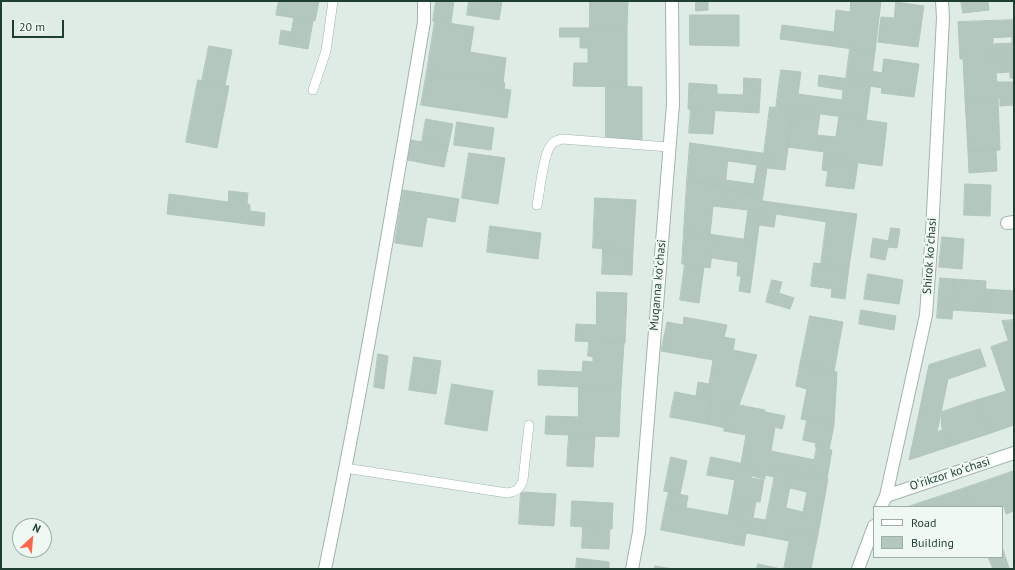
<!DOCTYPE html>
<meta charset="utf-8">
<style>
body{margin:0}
#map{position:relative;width:1015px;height:570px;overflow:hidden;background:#dfece5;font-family:"PT Sans",sans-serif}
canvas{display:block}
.frame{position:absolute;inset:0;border:2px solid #1e3e32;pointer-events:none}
.legend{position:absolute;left:873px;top:506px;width:130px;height:52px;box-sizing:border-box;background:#f0f8f3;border:1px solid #9caea6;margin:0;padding:5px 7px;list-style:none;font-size:12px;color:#1e3e32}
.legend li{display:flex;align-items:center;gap:8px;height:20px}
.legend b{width:20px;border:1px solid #9caea6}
.north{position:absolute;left:12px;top:518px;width:40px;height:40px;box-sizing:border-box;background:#f0f8f3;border:1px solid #9caea6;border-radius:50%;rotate:26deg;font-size:11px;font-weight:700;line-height:16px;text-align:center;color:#1e3e32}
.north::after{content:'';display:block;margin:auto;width:14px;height:18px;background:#ff654a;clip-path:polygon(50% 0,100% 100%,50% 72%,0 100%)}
.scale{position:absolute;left:12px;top:20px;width:52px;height:18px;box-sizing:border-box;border:2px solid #1e3e32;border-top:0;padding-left:5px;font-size:12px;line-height:14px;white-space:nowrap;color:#1e3e32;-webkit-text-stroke:3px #f0f8f3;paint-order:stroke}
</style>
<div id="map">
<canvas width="1015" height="570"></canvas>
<div class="frame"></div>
<ul class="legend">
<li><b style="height:5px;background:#fff"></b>Road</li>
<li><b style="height:11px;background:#b4c7be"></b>Building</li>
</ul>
<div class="north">N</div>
<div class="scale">20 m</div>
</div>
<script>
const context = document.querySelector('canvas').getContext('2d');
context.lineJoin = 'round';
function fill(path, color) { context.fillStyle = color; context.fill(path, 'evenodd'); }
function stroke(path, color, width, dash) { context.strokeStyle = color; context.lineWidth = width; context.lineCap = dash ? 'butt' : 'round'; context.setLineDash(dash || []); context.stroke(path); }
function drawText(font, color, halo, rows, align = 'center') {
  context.font = font + ' "PT Sans",sans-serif'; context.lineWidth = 4; context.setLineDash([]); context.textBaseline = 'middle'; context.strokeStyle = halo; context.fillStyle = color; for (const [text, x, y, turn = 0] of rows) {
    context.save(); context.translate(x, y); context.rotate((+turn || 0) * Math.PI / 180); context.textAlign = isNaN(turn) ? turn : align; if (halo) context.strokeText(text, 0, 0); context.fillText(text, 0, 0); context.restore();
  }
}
const building = new Path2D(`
 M279,1H319L315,21L276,15Z
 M436,1H454L451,23L433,21Z
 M469,1H502L499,20L467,15Z
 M590,1H628L627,28H590Z
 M696,1H708V10L696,11Z
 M851,1H881L875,52L780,39L782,25L834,32L836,10L850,12Z
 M961,1H988L989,10L963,13Z
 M896,2L924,6L918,47L878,42L881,17L894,18Z
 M690,15H739V46L690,45Z
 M294,18L313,21L308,49L279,44L281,30L291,32Z
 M1014,20V56L960,59L958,22ZM1012,37V43L993,44V38Z
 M435,21L474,27L470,52L506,58L503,83L427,71Z
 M560,28H627V87L573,86L574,63H588V48H580V37H560Z
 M209,46L232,50L225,85L202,81Z
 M850,49L875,52L871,82L846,79Z
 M1014,56V78H1010V72L996,73L997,82H1014V105L1000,106V98L965,99L963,58Z
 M884,59L919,64L914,97L881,93L882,88L870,86L872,71L882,73Z
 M781,70L801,72L798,94L842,100L843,90L818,86L819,75L871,82L866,120L776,108Z
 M427,71L505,83L504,89L511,90L507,118L421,105Z
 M744,78L761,79L759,113L688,109L689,83L717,85V94L743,95Z
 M198,80L229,86L217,148L186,142Z
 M606,86L642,87V141H606Z
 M998,98L1000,150L968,151L965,99Z
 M770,107L793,110L785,170L767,168L769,154L764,153Z
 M691,109L715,110L713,134L689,133Z
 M793,110L820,114L817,135L836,137L839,116L887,123L882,166L830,159L828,171L822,170L824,152L788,147Z
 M426,119L453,124L448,147L422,142Z
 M457,122L494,128L491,150L454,145Z
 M411,140L448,147L444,167L407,160Z
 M690,143L769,154L763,195L724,190V186L687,181ZM728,161L757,165L754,184L726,180Z
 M996,150L997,171L969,173L968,151Z
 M469,153L505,158L498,204L462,198Z
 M830,159L858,162L854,189L826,186Z
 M687,181L724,186L721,207L713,206L710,235L684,231Z
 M965,184L991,185L990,216L964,215Z
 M403,190L459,199L455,222L427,217L422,247L395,243Z
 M724,190L763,195L757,241L744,239L748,210L721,207Z
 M229,191L248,193L247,204L250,205V211L265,213L264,226L167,214L169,194L228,202Z
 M595,198L636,200L633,250L593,248Z
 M763,201L828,210L827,222L776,214L774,227L759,225Z
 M828,210L857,214L849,267L821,264Z
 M490,226L541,233L538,259L487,252Z
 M891,228L900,229L897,248L888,247L885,260L870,257L873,238L888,241Z
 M684,231L715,235L710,268L682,264Z
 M715,235L757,241L750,293L739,291L741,276H737L738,262L712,258Z
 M942,237L964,239L962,269L939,267Z
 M603,248L633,250L632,275L602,274Z
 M814,263L849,267L845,299L831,297L832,289L811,286Z
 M685,264L704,267L699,303L680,300Z
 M868,274L903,280L899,304L864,299Z
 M940,278L954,279L952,319L937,318Z
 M954,279L986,281L984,312L952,310Z
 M772,280L782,282L779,293L794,298L790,309L766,302Z
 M986,289L1014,291V314L984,312Z
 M597,292L627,293L625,343L575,341L576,324L596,325Z
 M861,310L896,316L894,330L859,324Z
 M810,316L843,322L834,371L800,365Z
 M684,317L727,325L724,337L735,339L733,350L757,355L739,405L729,403L725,428L707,424L711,399L696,396L698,382L709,384L713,360L661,351L667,322L683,325Z
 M1014,320V358L1002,321Z
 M1008,341L1014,358V425L988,434L977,400L1006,391L991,347Z
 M589,342L624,343L621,389L538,385V370L582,372L583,361L593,362V357L588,356Z
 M980,349L986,366L948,379L937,432L942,430L948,447L909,460L929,365Z
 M378,354L388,356L384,389L374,387Z
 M414,357L441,361L436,394L409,390Z
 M800,365L837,372L834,425L801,419L807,389L796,386Z
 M452,384L493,391L487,431L445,424Z
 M579,387L621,389L619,437L545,434L546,416L578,417Z
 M675,392L711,399L707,424L670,417Z
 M977,400L988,434L948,447L941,424L942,412Z
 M729,403L765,410V412L785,416L782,429L775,427L771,451L815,460L811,476L776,469L774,477L765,475V479L752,476L754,466L741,463L746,435L724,431Z
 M807,420L834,425L829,450L815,447L816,443L803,440Z
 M569,435L595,436L593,467L567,466Z
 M817,447L832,450L827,479L811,476Z
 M671,457L687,461L680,494L664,491Z
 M711,457L754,466L751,478L764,480L760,502L745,500L742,518L728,516L735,480L707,475Z
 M776,469L828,479L818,534L792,529L789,541L763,536ZM790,488L807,492L803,512L786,508Z
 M1014,471V511L1006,514L1004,506L971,507L965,488Z
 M965,488L971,507H907Z
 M521,492L556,494L554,526L519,524Z
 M669,492L688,496L686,507L666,504Z
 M745,500L756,502L753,518L766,520L763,536L746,533L748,523L741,521Z
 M572,501L613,503L612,529L571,526Z
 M666,504L742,518L741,521L748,523L744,546L661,530Z
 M583,527L610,528L609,549L582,548Z
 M792,529L818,534L811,569H784Z
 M1002,547L1009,568L993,569L988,557H1002Z
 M577,558L609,562V569H576Z
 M758,564L781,569H757Z
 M655,566L673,569H655Z`);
const service = new Path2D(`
 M313,90L326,51L333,1
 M537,205C540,191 543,155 551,145C554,141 557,140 562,139L669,147
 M345,468L507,493C518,491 519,490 523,480L529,425`);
const minor = new Path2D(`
 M1007,223L1014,222
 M886,496L1014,453
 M881,507L886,496L926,315L932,232L943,18L942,1
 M325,569C363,387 393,204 424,22V1
 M632,569L639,532L673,104L672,1
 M858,569L874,526`);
const streetNames = [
 ["Shirok koʻchasi",930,256,-86],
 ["Muqanna koʻchasi",658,285,-85],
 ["Oʻrikzor koʻchasi",950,474,-18]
];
fill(building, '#b4c7be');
stroke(building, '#b1c6bb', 1);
stroke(service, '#a1b4ac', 10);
stroke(minor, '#a1b4ac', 14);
stroke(service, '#fff', 9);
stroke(minor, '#fff', 12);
drawText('12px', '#1e3e32', '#f0f8f3', streetNames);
</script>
